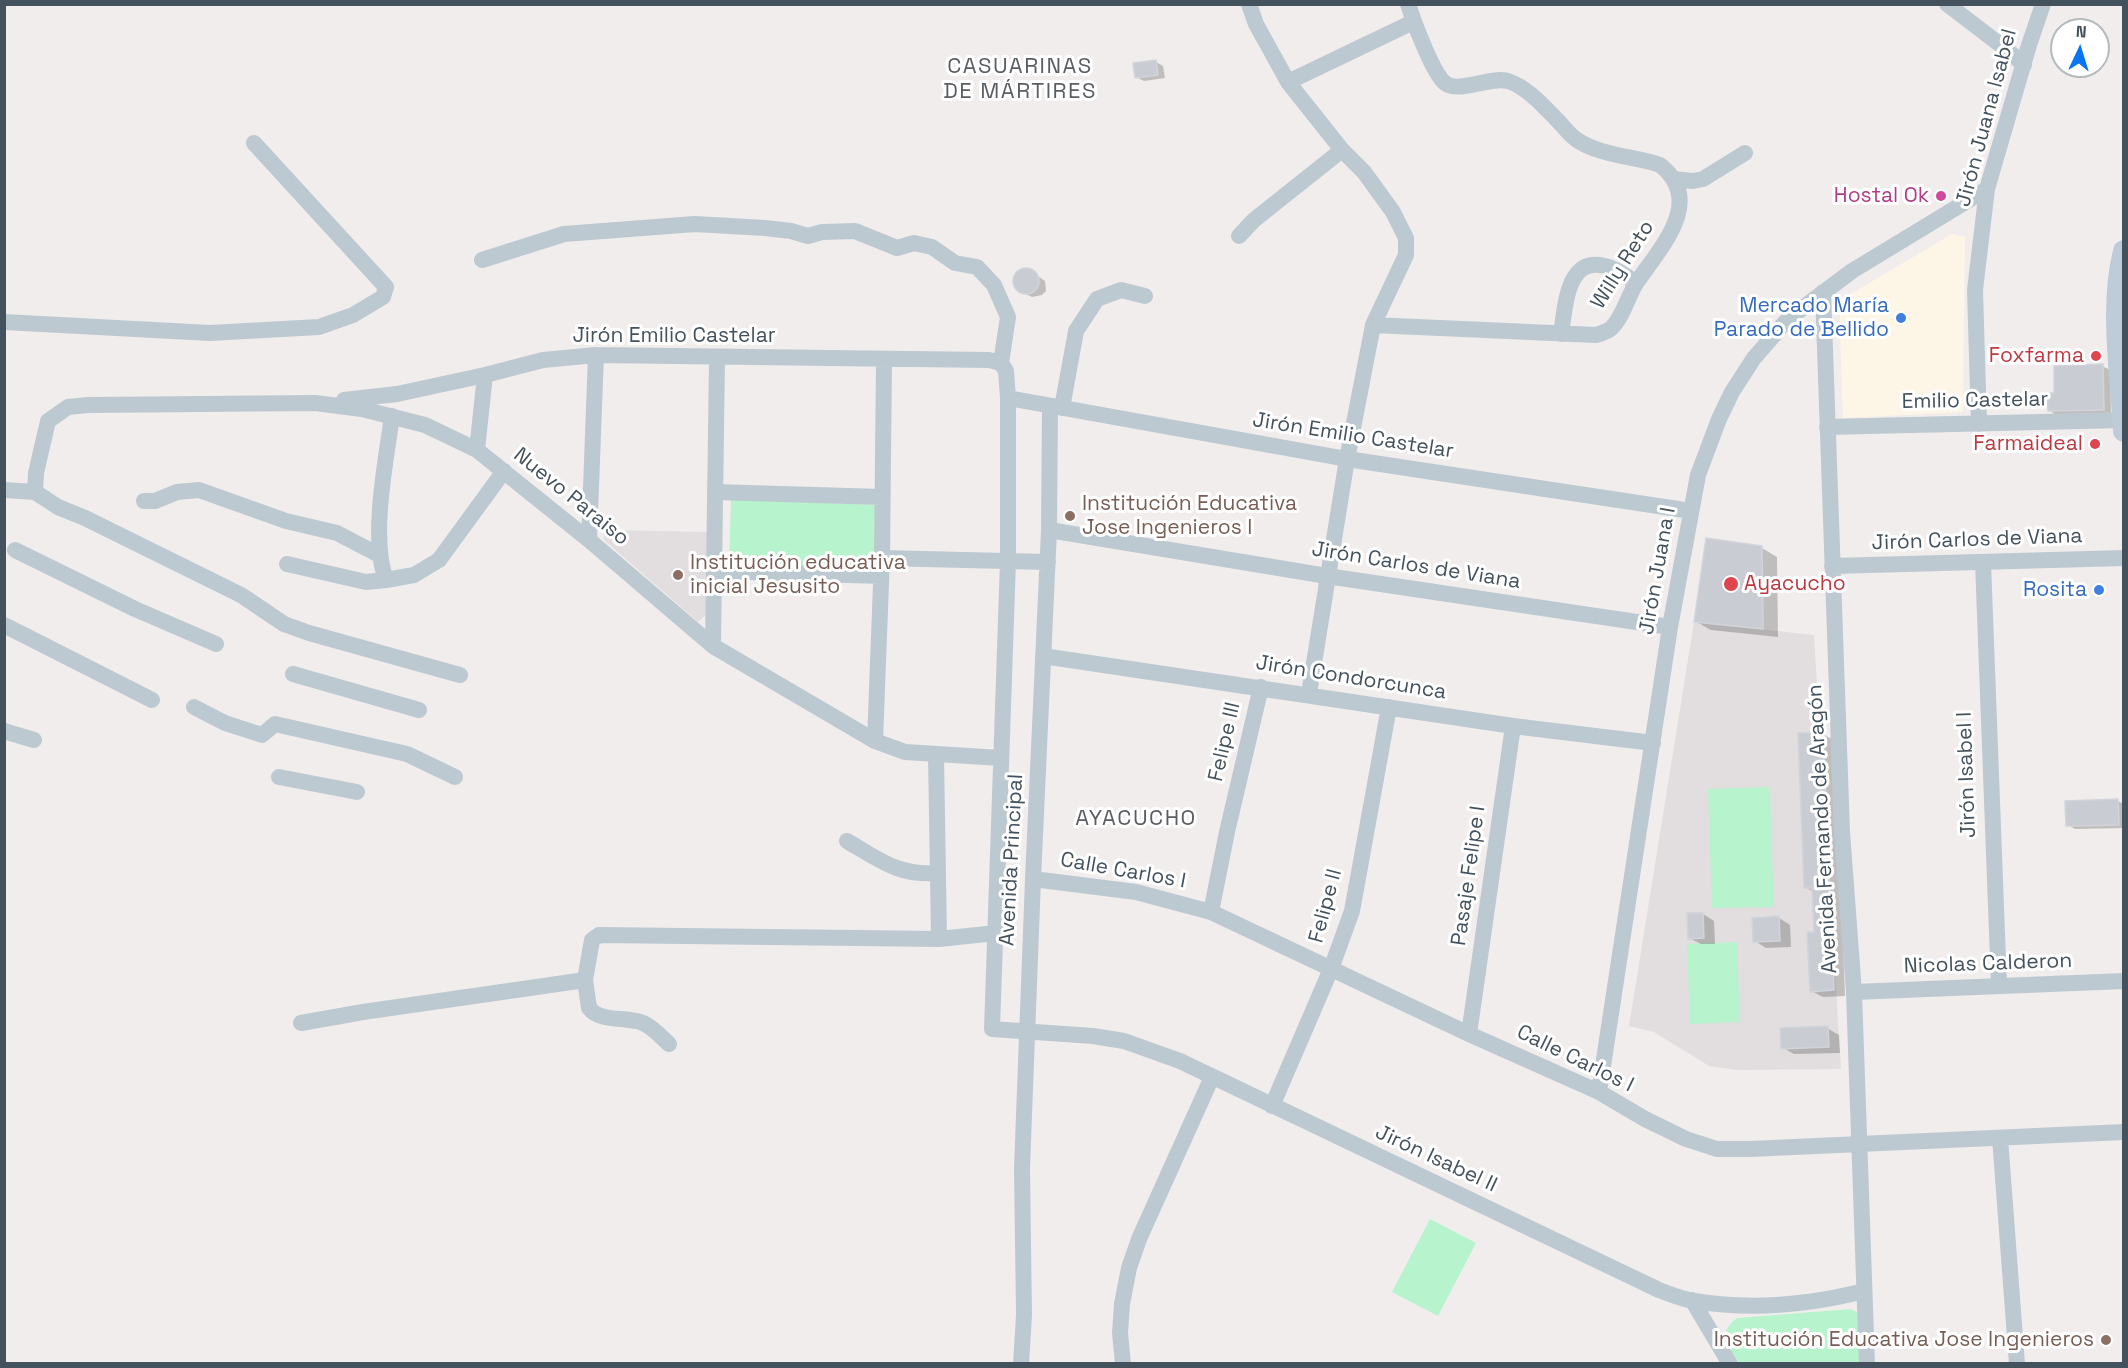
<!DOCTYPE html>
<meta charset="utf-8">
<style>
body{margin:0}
#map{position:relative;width:2128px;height:1368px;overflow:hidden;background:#f1eded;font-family:"Space Grotesk",sans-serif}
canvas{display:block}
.frame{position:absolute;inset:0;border:6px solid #44525d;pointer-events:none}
.north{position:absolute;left:2050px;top:18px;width:60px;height:60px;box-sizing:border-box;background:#fff;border:2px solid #b4babe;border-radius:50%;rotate:4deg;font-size:16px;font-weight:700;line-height:24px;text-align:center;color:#44525d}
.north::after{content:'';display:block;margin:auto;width:21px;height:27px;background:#0876f0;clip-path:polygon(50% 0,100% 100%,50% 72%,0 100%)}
</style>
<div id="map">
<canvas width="2128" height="1368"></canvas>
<div class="frame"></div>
<div class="north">N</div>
</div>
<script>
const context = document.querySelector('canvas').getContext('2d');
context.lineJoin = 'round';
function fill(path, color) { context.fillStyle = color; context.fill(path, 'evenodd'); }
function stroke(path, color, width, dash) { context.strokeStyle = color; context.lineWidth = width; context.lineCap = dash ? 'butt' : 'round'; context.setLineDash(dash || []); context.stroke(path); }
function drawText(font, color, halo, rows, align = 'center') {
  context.font = font + ' "Space Grotesk",sans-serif'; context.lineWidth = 6; context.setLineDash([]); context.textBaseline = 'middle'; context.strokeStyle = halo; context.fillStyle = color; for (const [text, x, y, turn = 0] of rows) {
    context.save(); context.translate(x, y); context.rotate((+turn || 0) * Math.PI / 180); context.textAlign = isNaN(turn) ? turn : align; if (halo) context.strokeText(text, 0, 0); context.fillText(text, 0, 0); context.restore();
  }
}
const commercial = new Path2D(`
 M1952,234L1965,237L1963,412L1843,418L1839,301Z`);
const education = new Path2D(`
 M603,530L710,532V611L698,622L604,540Z
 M1694,622L1814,635L1841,1069L1736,1070L1709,1066L1654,1032L1629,1026Z`);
const green = new Path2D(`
 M731,499L880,505L876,568L729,564Z
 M1770,787L1774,907L1712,908L1708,789Z
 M1737,942L1740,1022L1690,1024L1687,944Z
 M1430,1219L1476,1243L1438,1316L1392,1292Z
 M1851,1309L1858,1313L1864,1363H1739C1729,1346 1716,1334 1737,1318Z`);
const shadow = new Path2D(`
 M1156,62L1163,66L1165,78L1144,81L1136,77Z
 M1028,269L1045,281L1046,291L1042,295L1032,297L1018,290L1015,285V280L1019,272Z
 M2102,366L2110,370L2111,413L2056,415L2049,410L2056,394Z
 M1762,548L1777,557L1778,637L1711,630L1695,621Z
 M1823,734L1835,741L1845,996L1823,997L1811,991L1815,933L1814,892L1805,887Z
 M2118,801L2124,804V828L2075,829L2068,825Z
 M1703,914L1714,921L1715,944H1701L1689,938Z
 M1779,918L1790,925L1791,947L1766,948L1755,941Z
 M1827,1028L1839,1035L1840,1053L1794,1054L1783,1048Z`);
const building = new Path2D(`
 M1156,60L1158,75L1135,78L1133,63Z
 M1013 281a13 13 0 1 1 26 0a13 13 0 1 1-26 0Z
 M2103,364L2104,410L2048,411L2047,393H2054V366Z
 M1706,538L1762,546L1763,629L1694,622Z
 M1823,732L1834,990L1810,992L1807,932H1814L1812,888H1804L1798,733Z
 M2118,799L2119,825L2066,826L2065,801Z
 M1687,913H1703L1704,938L1688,939Z
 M1779,916L1780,941L1753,942L1752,918Z
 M1828,1026L1829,1047L1781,1049L1780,1028Z`);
const street = new Path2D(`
 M1249,4L1256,24L1288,82L1342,150L1364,172L1393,212L1406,238V255L1373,325L1347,459L1309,694
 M1947,4L2007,50L2024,65
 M1288,82L1413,22
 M1673,179L1693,181L1703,179L1745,153
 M1239,236L1254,220L1342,150
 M482,260L564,234L695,224L765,228L791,231L808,236L822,232L855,231L897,248L914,243L932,247L955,263L977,267L994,285L1008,317L1001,363
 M1823,292L1842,832L1854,992L1867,1364
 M4,322L210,333L319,327L353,315L383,297L386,287L254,143
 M1373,325L1596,335C1600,334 1605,332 1609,330C1622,321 1628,295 1637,282C1660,248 1706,201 1660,165C1634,156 1601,156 1577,140C1571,136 1566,130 1561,124C1546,109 1529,88 1508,81C1490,76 1459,94 1445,83C1433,74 1413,20 1408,4
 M1561,334C1566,302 1567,248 1616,270C1623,273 1630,279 1636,283
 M1001,363L1006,371L1008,398V561L992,1029L1093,1036L1124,1041L1180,1061L1659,1290C1670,1294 1682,1299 1694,1301C1750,1310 1809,1305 1864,1291
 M1008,398L1347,459L1691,511
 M344,400L397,394L485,375L543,360L596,355L989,360L1001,363
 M1062,408L1076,331L1097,299L1121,290L1145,296
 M1979,424L1975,290L1987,189L2029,45L2043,4
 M1827,427L2124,420
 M477,450L485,375
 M4,490L35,492L58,507L85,518L241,595L284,624L309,633L460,675
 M35,492L36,473L48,421L68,407L88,405L315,403L362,409L425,425L477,450L589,540L713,646L875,741L905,752L1001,758
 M715,492L882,497
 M144,501H155L177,492L199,490L286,521L337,533L379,555
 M1049,530L1327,576L1670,627
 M589,540L596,355
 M15,550L135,609L216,644
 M882,558L1048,562
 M1983,562L1999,986
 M287,564L366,582L386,580L414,575L439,560L504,471
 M1832,566L2124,558
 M714,571L881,576
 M386,580C370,538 386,461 392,416
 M4,625L152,700
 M713,646L717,358
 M1043,656L1513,726L1653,743
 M293,674L419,710
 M194,707L225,723L262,735L275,724L407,754L455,777
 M4,731L34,740
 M875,741L882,558L884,360
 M936,755L939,939
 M279,777L357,792
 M847,841C880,860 898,876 938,873
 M1033,879L1136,892L1211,912L1469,1034L1599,1092L1645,1119L1686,1139L1717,1149H1750L2124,1132
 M1211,912L1227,832L1261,687
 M1854,992L2124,981
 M301,1023L363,1012L585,980
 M1469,1034L1513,726
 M669,1044C661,1037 653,1027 643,1023C626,1016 601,1023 589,1008L585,980L592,940L599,935L939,939L996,933
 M1599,1092L1670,627L1698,475L1719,419L1732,392L1754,358L1788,319L1852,271L1987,189
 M1272,1106L1331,969L1352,911L1389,707
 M2000,1138L2017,1364
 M1692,1300L1730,1364
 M1021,1364L1024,1315L1022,1168L1033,879L1049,530L1050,406
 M1123,1364L1120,1333L1122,1304L1129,1268L1139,1239L1212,1077`);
const secondary = new Path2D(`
 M2124,251C2110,306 2121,374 2124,431`);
const markers = [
 [1941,196,6,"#d1479c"],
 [1901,318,6,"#3f7fe0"],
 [2096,356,6,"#e0444e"],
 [2095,444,6,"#e0444e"],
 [1070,516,6,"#8d6e63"],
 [678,575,6,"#8d6e63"],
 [1731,584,8,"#e0444e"],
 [2099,590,6,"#3f7fe0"],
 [2106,1340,6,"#8d6e63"]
];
const streetNames = [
 ["Jirón Juana Isabel",1987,118,-75],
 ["Willy Reto",1623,265,-58],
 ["Jirón Emilio Castelar",674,336],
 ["Emilio Castelar",1975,401,-1],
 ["Jirón Emilio Castelar",1353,436,9],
 ["Nuevo Paraiso",571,497,39],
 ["Jirón Carlos de Viana",1977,540,-2],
 ["Jirón Carlos de Viana",1416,566,9],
 ["Jirón Juana I",1658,571,-80],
 ["Jirón Condorcunca",1351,678,9],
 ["Felipe III",1225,742,-77],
 ["Jirón Isabel I",1967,775,-92],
 ["Avenida Fernando de Aragón",1823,829,-93],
 ["Avenida Principal",1012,860,-87],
 ["Calle Carlos I",1123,871,10],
 ["Pasaje Felipe I",1469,876,-82],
 ["Felipe II",1326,906,-75],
 ["Nicolas Calderon",1988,964,-2],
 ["Calle Carlos I",1575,1059,26],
 ["Jirón Isabel II",1436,1159,25]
];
const hotelNames = [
 ["Hostal Ok",1929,196]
];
const shopNames = [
 ["Mercado María",1889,306],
 ["Parado de Bellido",1889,330],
 ["Rosita",2087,590]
];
const healthNames = [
 ["Foxfarma",2084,356],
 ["Farmaideal",2083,444],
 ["Ayacucho",1744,584,"left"]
];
const educationNames = [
 ["Institución Educativa",1082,504],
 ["Jose Ingenieros I",1082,528],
 ["Institución educativa",690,563],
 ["inicial Jesusito",690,587],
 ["Institución Educativa Jose Ingenieros",2094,1340,"right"]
];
const neighbourhoodNames = [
 ["CASUARINAS",1020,67],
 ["DE MÁRTIRES",1020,92],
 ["AYACUCHO",1136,819]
];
fill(commercial, '#fdf5e5');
fill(education, '#e2dedf');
fill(green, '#b7f3cc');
fill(shadow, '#0003');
fill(building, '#c9cdd3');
stroke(building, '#d1d4da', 1.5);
stroke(street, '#bdc9d1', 16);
stroke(secondary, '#beccd9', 22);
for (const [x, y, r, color] of markers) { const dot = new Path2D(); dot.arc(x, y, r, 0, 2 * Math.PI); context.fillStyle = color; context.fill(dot); stroke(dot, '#fff', 2); }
drawText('21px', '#44525d', '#fff', streetNames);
drawText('21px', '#b23c85', '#fff', hotelNames, 'right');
drawText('21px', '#366cbe', '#fff', shopNames, 'right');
drawText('21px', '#be3a42', '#fff', healthNames, 'right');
drawText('21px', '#785e54', '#fff', educationNames, 'left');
context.letterSpacing = '1.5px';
drawText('22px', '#5a5e63', '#fff', neighbourhoodNames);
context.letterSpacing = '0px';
</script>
